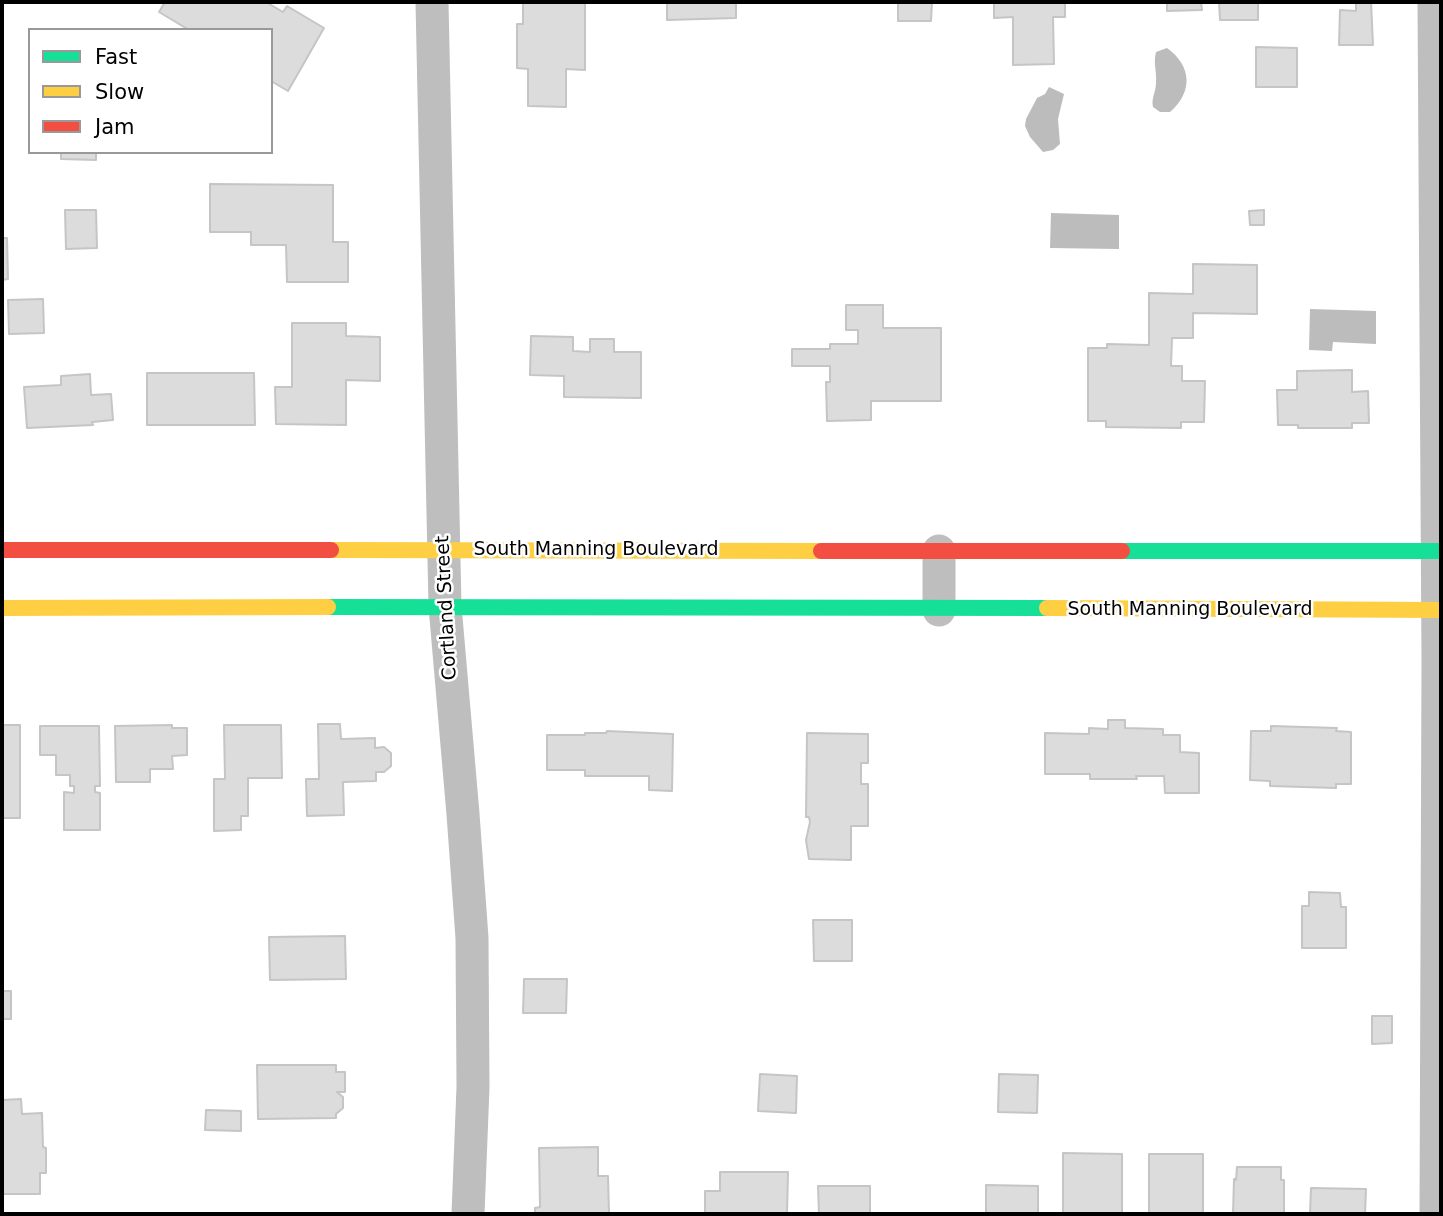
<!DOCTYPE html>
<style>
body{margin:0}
#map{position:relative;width:1443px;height:1216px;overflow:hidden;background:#fff;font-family:"DejaVu Sans",sans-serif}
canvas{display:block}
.frame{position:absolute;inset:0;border:4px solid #000;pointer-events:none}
.legend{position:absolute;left:28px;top:28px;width:245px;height:126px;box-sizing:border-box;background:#fff;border:2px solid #999;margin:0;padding:9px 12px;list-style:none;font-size:21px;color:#000}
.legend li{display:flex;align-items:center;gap:14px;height:35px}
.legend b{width:35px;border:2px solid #999}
</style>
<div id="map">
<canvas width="1443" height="1216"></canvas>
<div class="frame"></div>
<ul class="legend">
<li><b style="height:9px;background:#16e098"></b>Fast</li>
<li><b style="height:9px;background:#ffcf43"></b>Slow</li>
<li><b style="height:9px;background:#f24e42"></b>Jam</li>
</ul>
</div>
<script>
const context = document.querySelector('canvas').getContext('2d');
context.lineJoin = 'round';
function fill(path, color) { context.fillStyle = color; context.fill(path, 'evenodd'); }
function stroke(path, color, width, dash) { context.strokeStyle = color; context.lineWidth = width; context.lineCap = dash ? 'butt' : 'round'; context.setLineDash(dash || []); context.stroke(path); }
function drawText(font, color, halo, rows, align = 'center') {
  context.font = font + ' "DejaVu Sans",sans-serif'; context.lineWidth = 5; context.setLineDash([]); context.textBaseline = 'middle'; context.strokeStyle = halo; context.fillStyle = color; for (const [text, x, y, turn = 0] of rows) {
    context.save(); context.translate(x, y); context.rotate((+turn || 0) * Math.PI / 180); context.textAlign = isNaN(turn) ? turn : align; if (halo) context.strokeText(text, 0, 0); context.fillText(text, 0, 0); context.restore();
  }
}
const water = new Path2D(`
 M1167,48C1192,66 1193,92 1170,112H1160L1153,107C1151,98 1156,92 1156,83C1157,71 1153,64 1156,52Z
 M1049,87L1064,94L1058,119L1060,144L1053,150L1043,152L1030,137L1025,126L1026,119L1037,98L1045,94Z
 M1051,213L1119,215V249L1050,248Z
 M1310,309L1376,311V344L1333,342L1332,351L1309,350Z`);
const building = new Path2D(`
 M165,2H266L283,12L287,6L324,28L288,91L271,81V30H189L159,12Z
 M523,2H585V70L566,69V107L528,106V69L517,68V24H523Z
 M667,2H736V18L667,20Z
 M898,2H932L931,21H898Z
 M994,2H1065V17H1053L1054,64L1013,65V17L994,18Z
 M1167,2H1201L1202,10L1167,11Z
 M1219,2H1258V20H1220Z
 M1356,2H1371L1373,45H1339L1340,10L1356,11Z
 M1256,47L1297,48V87H1256Z
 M61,152H96V160L61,159Z
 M210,184L333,185V242H348V282H287L286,245H251V232H210Z
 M65,210H96L97,248L66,249Z
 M1264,210V225H1250L1249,211Z
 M2,238H7L8,279L2,280Z
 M1193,264L1257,265V314L1193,313V338H1172L1171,366H1182V381H1205L1204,422H1181V428L1106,427V421H1088V348H1107V344L1149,345V293L1193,294Z
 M43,299L44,333L9,334L8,300Z
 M846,305H883V328H941V401H871V420L827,421L826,382H830V366H792V349H830V344H858V330H846Z
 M292,323H346V336L380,337V381L346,380V425L276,424L275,387H292Z
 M531,336L573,337V351L590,352V339H614V352H641V398L564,397V376L530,375Z
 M1352,370V392L1368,391L1369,423H1352V428H1298V425H1278L1277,390H1297V371Z
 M147,373H254L255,425H147Z
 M90,374L91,395L111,394L113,420L92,422L93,425L27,428L24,387L61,385V376Z
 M1108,720H1125V728L1163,729V735H1180V752L1199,753V793H1165L1164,776H1136L1137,779H1090V774H1045V733L1089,734V728L1108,729Z
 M318,724H340L341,739L375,738V748L384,747L391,753V766L384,772H376V781L343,782L344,815L307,816L306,779H319Z
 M2,725H20V818H2Z
 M172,725V728H187V755L172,756L173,769H150V782H116L115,726Z
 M224,725H281L282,778H248V816H241V830L214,831V779H225Z
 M40,726H99L100,786H95V792L100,793V830H64V792L74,793V786H70V775H56V755H40Z
 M1271,726L1337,728L1336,731L1351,732V784H1336V788L1270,786V781L1250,780L1251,731H1271Z
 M607,731L673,734L672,791L649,790V776H585V770H547V735H585V733H606Z
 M807,733L868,734V763H861V784H868V826H851V860L809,859L806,840L810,822L809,817H806Z
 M1309,892L1340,893L1341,907H1346V948H1302V906H1309Z
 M813,920H852V961H814Z
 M345,936L346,979L270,980L269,937Z
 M524,979H567L566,1013H523Z
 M2,991H11V1019H2Z
 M1372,1016H1392V1043L1372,1044Z
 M257,1065H336V1072H345V1092H337L343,1097V1108L336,1114V1118L258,1119Z
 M760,1074L797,1076L796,1113L758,1111Z
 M999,1074L1038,1075L1037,1113L998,1112Z
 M21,1099L22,1114L42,1113L43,1147L46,1148V1173H40V1194H2V1100Z
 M206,1110L241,1111V1131L205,1130Z
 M598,1147V1176H608L609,1214H535V1208L540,1207L539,1148Z
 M1063,1153L1122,1154V1214H1063Z
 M1149,1154H1203V1214H1149Z
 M1237,1167H1281V1180H1284V1214H1233L1234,1179L1236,1180Z
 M720,1172H788L787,1214H705V1191H720Z
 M986,1185L1038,1186V1214H986Z
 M818,1186H870V1214H819Z
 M1311,1188L1366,1189L1365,1214H1310Z`);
const street = new Path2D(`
 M432,2L445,606L463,814L472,938L473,1087L468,1214
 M1434,2L1438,662L1436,1214
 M939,610V551`);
const fast = new Path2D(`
 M1122,551H1441
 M328,607L1047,608`);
const slow = new Path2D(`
 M331,550L821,551
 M2,608L328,607
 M1047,608L1441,610`);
const jam = new Path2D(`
 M2,550H331
 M821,551H1122`);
const streetNames = [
 ["South Manning Boulevard",596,550],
 ["Cortland Street",447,608,-93],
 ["South Manning Boulevard",1190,610]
];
fill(water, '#bcbcbc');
fill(building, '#dcdcdc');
stroke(building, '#c5c5c5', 2);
stroke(street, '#bebebe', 33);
stroke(fast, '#16e098', 16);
stroke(slow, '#ffcf43', 16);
stroke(jam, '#f24e42', 16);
drawText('19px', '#000', '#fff', streetNames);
</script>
